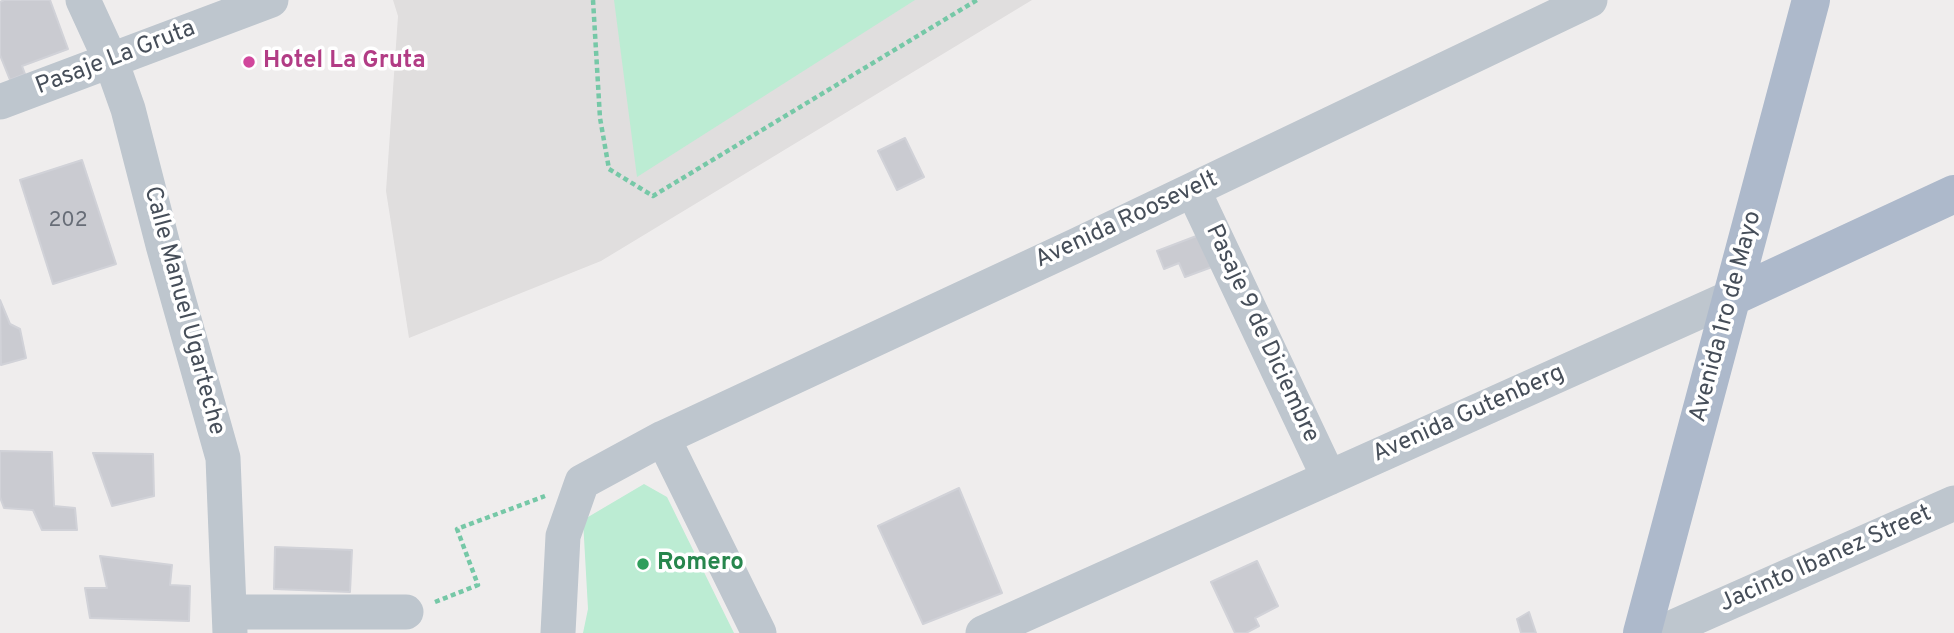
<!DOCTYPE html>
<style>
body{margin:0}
canvas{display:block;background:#efeded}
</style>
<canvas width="1954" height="633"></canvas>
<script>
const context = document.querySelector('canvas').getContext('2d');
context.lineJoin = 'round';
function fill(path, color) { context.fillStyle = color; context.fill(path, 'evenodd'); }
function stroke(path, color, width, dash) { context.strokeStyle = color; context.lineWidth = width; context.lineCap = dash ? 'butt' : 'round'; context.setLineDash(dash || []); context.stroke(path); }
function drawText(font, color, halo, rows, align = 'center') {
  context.font = font + ' Overpass,sans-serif'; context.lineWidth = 7; context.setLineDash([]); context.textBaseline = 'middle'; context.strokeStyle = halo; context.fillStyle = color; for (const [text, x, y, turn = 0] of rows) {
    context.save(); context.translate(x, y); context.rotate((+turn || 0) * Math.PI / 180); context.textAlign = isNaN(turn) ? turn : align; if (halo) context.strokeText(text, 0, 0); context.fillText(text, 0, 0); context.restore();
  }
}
const education = new Path2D(`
 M393,0H1032L601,261L409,338L386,191L398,16Z`);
const green = new Path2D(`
 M614,0H915L637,177Z
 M644,484L667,497L734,633H583L588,609L583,520Z`);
const building = new Path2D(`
 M4,0H50L68,49L22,66L25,74L10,80L0,55V2Z
 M905,138L924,177L897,190L878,151Z
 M82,160L116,264L53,284L20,180Z
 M1199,235L1212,267L1185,277L1179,263L1164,269L1157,251Z
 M0,300L10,324L20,329L26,358L1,365Z
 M0,451L52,452L54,506L75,508L77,530H42L33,510L4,508L0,497Z
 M93,453L153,454L154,496L112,506Z
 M959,488L1002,593L923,624L878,526Z
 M275,547L352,550L350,592L274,589Z
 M100,556L172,565L170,585L190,586L189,621L90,618L85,588H107Z
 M1257,561L1278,606L1255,618L1259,626L1246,633H1235L1211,582Z
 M1529,612L1536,633H1521L1517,619Z`);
const path = new Path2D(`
 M593,0L600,118L609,169L653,196L977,0
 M435,602L478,585L457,529L545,496`);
const minor = new Path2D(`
 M83,0L111,61L128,109L163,245L223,458L230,633
 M0,102L271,0
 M1193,190L1329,478
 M663,438L759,633
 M230,612H406
 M558,633L563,536L582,482L663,438L1075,246L1590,0
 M983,633L1732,297
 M1660,633L1954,503`);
const major = new Path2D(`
 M1732,297L1954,194
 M1642,633L1811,0`);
const markers = [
 [249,62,7,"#d1479c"],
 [643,564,7,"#2e9e5b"]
];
const numberNames = [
 ["202",68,222]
];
const streetNames = [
 ["Pasaje La Gruta",116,59,-21],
 ["Avenida Roosevelt",1127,221,-25],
 ["Calle Manuel Ugarteche",183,311,75],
 ["Avenida 1ro de Mayo",1727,317,-75],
 ["Pasaje 9 de Diciembre",1261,334,65],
 ["Avenida Gutenberg",1469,415,-24],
 ["Jacinto Ibanez Street",1826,560,-24]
];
const hotelNames = [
 ["Hotel La Gruta",263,62]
];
const leisureNames = [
 ["Romero",657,564]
];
fill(education, '#e0dede');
fill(green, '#bcecd3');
fill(building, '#cacbd1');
stroke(building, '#d1d2d8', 2);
stroke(path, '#76c8a7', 4.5, [5, 3.5]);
stroke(minor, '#bec6ce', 35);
stroke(major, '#adb9cb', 38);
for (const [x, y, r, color] of markers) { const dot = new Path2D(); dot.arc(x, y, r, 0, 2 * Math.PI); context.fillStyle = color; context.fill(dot); stroke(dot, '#fff', 2.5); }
drawText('21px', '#676d77', null, numberNames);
drawText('24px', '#464e59', '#fff', streetNames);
drawText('bold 24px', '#b23c85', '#fff', hotelNames, 'left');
drawText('bold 24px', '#27864d', '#fff', leisureNames, 'left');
</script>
